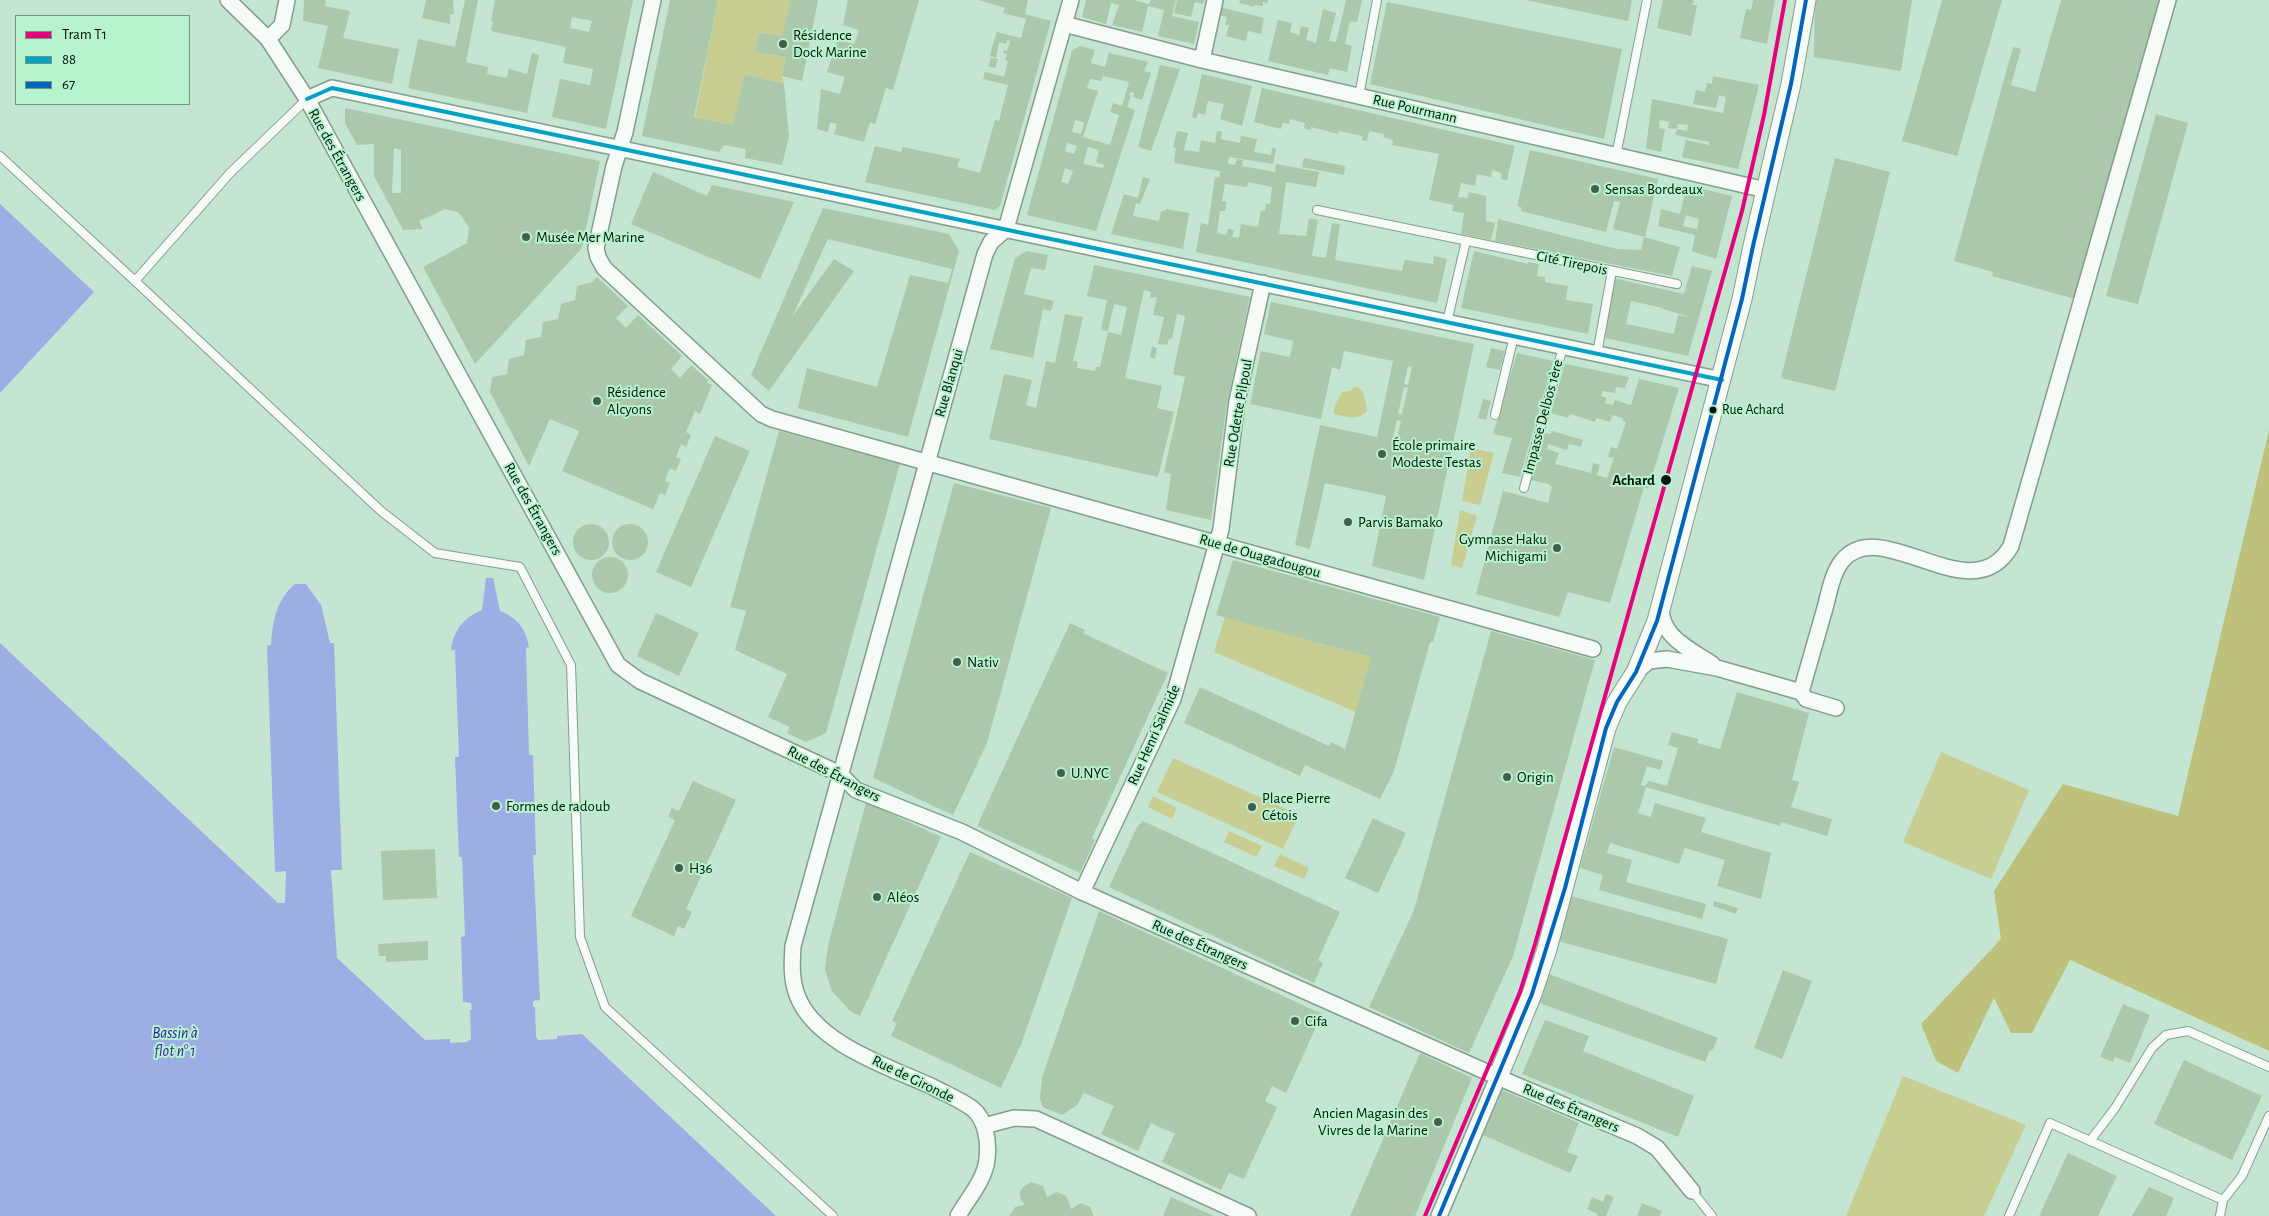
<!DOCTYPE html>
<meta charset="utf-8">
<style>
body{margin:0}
#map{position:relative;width:2269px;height:1216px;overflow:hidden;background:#c4e5d1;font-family:"Alegreya Sans",sans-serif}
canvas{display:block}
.legend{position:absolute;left:15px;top:15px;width:175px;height:90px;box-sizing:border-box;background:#b6f3ce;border:1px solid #6d9a7f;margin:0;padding:6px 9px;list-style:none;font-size:15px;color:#001408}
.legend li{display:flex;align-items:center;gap:10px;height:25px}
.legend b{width:25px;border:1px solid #6d9a7f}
</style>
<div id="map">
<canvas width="2269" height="1216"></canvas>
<ul class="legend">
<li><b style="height:6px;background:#e5007d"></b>Tram T1</li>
<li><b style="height:6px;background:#00a2c4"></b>88</li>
<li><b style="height:6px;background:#0065bd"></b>67</li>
</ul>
</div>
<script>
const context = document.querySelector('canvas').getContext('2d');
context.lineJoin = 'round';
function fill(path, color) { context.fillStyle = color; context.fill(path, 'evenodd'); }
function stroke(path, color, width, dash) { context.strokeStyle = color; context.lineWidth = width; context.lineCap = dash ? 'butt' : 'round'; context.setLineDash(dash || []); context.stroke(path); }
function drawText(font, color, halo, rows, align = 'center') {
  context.font = font + ' "Alegreya Sans",sans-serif'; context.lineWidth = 4; context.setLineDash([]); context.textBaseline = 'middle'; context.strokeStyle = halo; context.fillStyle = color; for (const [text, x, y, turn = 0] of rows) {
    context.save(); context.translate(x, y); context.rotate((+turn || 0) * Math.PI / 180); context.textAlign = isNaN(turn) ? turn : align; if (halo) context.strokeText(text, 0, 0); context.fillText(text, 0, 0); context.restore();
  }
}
const green = new Path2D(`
 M718,0H791L782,36L759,33L755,50L786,57L782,76L784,84L746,74L733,125L695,117Z
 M1356,386C1365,390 1366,402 1367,411C1358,421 1347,417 1334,414L1335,405L1342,392L1350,391Z
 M1471,448L1494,453L1480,505L1462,501Z
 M1460,510L1477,516L1462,568L1451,565Z
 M1225,617L1371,657L1356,712L1214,652Z
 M1941,752L2029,790L1991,879L1903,842Z
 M1173,758L1299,815L1283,849L1157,792Z
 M1153,796L1177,808L1172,819L1148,807Z
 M1229,831L1262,846L1256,857L1224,842Z
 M1280,854L1309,868L1304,879L1274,866Z
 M1903,1076L2026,1125L1984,1216H1846Z`);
const forest = new Path2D(`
 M2269,430V1051L2070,960L2032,1033H2011L1994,998L1958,1073L1936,1061L1921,1024L2001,939L1994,891L2063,784L2178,816Z`);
const water = new Path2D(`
 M0,204L94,292L0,393Z
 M486,578H493L500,611C517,618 526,628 529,647L526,648L529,755H533L536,855H533L540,1000L533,1001V1007H535L536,1037L538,1040L557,1039V1036L582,1034L776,1216H0V643L278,903H285L286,871L275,872L267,646L271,645C272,622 277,599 295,584H306L321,605L330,643H334L342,870H331L337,958L425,1040L450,1039V1043L467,1042L471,1039L470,1010H472L471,1003L463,1002L461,937L465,936L462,857H459L455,757H459L455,650H451C454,630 463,618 482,610Z`);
const building = new Path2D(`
 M304,0H326L325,6L350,11L343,38L399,49L392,84L318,68L328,26L303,21Z
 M426,0H453L454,14H450V24L422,18Z
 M465,0H478L466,62L488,67L487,74L507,78L509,69L527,74L532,53L539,55L527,113L408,88L418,39L455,47Z
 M495,0H633L606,129L552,117L560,79L590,85L593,69L563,63L566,47L491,31L493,21H491ZM572,17L592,21L589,32L570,28Z
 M670,0H718L694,117L733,125L745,74L784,84L789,137L782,165L745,158L746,149L724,145L719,152L642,136Z
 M791,0H818L802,81L782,76L786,57L755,51L759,33L782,36Z
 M848,0H919L893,90L886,88L875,124L870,122L864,142L834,134L837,124L830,122L828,132L817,129L821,89L840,94L845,77L827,72L838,40L854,44L859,30L843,25Z
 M979,0H1028L1025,14L1051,21L1000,206L995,210L865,182L875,146L901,152L903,147L960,159L957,167L980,173L995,120L999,121L1008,85L983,79L985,72L1004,77L1008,61L1005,60L1007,54L1003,53L1004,51H1007L1010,41L1007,40L1006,44L999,42L996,58L990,56L995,37L997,32L1021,38L1026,19L1003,13L1005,8Z
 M1086,0H1134L1149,4L1151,0H1176L1172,16L1199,22L1194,44L1158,36L1164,10L1148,6L1142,32L1112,25L1119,5L1111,3L1106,24L1082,17Z
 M1177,0H1204L1203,4L1195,2L1191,17L1174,13Z
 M1240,0H1268L1267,3L1263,2V6L1255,5L1254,7L1239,3Z
 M1346,0H1362L1357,22L1350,21L1345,44L1352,46L1347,72L1330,68L1328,75L1268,61L1278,20L1292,23L1290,32L1299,35L1301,26L1309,28L1306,40L1316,43L1323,9L1336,13L1329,41L1336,42Z
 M1525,0H1632L1628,21Z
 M1663,0H1694L1692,5H1697L1691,36L1657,28Z
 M1753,0H1775L1767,44L1740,38L1746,9L1751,10Z
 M1815,0H1912L1901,71L1814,57Z
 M1942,0H2002L1957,156L1902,141Z
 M2061,0H2159L2075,299L1992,276L1993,272L1954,261L2013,47L2021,49L2011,85L2035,92Z
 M1387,2L1622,49L1604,139L1370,84Z
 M1220,7L1264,18L1261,34L1248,31L1246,41L1226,36L1229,25H1225L1227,17L1218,15Z
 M1080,46L1095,50L1091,63L1105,67L1109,53L1148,62L1144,71L1151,73L1142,100L1133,97L1134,93L1130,92L1129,95H1131L1127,107L1135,110L1096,231L1027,215L1072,51ZM1103,76L1129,82L1122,106L1113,103L1110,112L1119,115L1110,145L1083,137L1098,91L1087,88L1090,79L1101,81ZM1075,120L1084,122L1081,134L1072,132ZM1067,143L1077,146L1074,154L1065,151ZM1088,147L1099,150L1096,162L1104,165L1103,168L1083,164ZM1065,168L1073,171L1068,184L1061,182Z
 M991,58L998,59L995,68L988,66Z
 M1160,65L1180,69L1151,151L1138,147Z
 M1202,74L1252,86L1242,126L1220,119L1224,104L1208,101L1205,115L1198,113L1196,119L1192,117Z
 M1713,76L1759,85L1738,169L1682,157L1686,140L1709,145V142L1675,135L1677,129L1687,131L1688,125L1678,124L1677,129L1668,128L1669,122L1660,120L1659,128L1665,129L1661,152L1646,148L1652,99L1723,113L1726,97L1719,95L1716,108L1693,104L1696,90L1705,92L1707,83L1712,84Z
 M1262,88L1515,146L1507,180L1501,179L1502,173L1492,170L1491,177L1477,174L1475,186L1461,183L1458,197L1467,198L1469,192L1486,196V221L1495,223L1491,240L1461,234L1464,213L1452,211L1454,205L1429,200L1439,154L1392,145L1393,140L1383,137L1384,134L1369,131L1367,141L1362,140L1363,136L1339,131L1338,134L1311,127V130L1304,128L1305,123L1290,119L1289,124L1283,123L1281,129L1254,122Z
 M345,108L600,161L582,248L475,364L423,267L467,243L469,227L458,212L445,209L419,221L423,229L403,230L374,176V144L357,145L345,123ZM394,148L401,150V193H392Z
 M2156,114L2188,123L2138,304L2106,296Z
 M1177,131L1188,133L1184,150L1199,152L1201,140L1215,143L1217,131L1222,132L1221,139L1240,143L1241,136L1257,139L1254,152L1271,155L1272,148L1276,149L1273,164L1229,157L1228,164L1235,165L1237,159L1243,160L1242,166L1275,172L1276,164L1319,172L1316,187L1286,182L1279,234L1306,236L1309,218L1318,220L1312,256L1326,258L1332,223L1340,224L1335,260L1402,271L1405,260L1433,264L1434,256L1447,259L1437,303L1196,252L1201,223L1208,225L1215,177L1219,178L1220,171L1174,163L1176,148L1173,147ZM1248,182L1272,187L1270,204L1266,203L1265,211L1261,210L1258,227L1241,224L1239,238L1232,237L1234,230L1228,229L1226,235L1217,233L1220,211H1225L1227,202L1222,201L1225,184L1247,187Z
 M1530,150L1658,179L1645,237L1613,229L1620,202L1614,201L1606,232L1521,211V207L1517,206Z
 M1304,158L1345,166L1344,175L1302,167Z
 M1835,158L1890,172L1835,391L1781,378Z
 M653,172L707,196L712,185L794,202L760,279L631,224Z
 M1143,177L1150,179L1140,204L1136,203L1133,216L1159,221L1161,211H1165L1166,209L1189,213L1183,249L1111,234L1124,194L1138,198Z
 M1687,185L1732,196L1716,259L1692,251L1695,235L1658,226L1661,209L1680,214ZM1686,215L1699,219L1697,229L1683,226Z
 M823,208L949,234L959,251L908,437L798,408L807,368L877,387L910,275L948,283L952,269L828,239L792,317L834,259L854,271L769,391L751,375Z
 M1498,219L1617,249L1641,250L1644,237L1680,247L1672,276L1495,241Z
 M1027,251L1048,255L1045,270L1031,268L1024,294L1054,301L1051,311L1043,309L1033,358L990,349L1015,258Z
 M1474,251L1528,264V262L1539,264L1537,276L1545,277V282L1568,286L1566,300L1593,304L1588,334L1461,308Z
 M1094,265L1250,297L1227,403L1211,520L1166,510L1171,474L1164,472L1185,377L1173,374L1185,316L1177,314L1172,339L1169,338L1167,345L1158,344L1164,317L1153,315L1157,297L1150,298L1151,292L1144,290L1125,378L1162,386L1157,408L1174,412L1158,477L989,439L1004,374L1032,380L1026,405L1036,408L1046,361L1055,363L1065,314L1083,317L1073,361L1078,362L1077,368L1095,371L1096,367H1100L1108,332L1121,335L1127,307L1114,304L1108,331L1101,330L1107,300L1087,296Z
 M1692,266L1712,271L1688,356L1605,338L1613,278L1684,294ZM1631,301L1663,308V309L1690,317L1678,315L1674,334L1626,324Z
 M597,277L628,306L616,318L626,328L638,315L682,356L671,369L680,378L691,365L708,380L707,383L712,385L700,414L695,411L686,432L691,435L686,447L681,444L676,457L681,459L676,471L670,468L665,481L670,483L665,495L660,493L653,509L562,471L579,431L550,419L529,466L490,392L492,377L507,374L509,359L524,355L526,340L541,337L543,322L558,319L561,304L575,300L577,286L592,282Z
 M1271,302L1474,344L1424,580L1372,566L1386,496L1325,483L1310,549L1295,545L1320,425L1377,437L1393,361L1344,351L1340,370L1332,367L1321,419L1250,404L1261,351L1290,357L1293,341L1264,334ZM1408,366L1412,367L1408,385L1404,384ZM1404,387L1408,388L1402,414H1398ZM1397,420L1401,421L1397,438L1393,437Z
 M1152,346L1157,348L1155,359L1150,357Z
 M1491,348L1505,351L1500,370L1486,367Z
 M1517,353L1553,361L1520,477L1502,473L1512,438L1493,434Z
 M1565,364L1629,377L1625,388L1616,387L1615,393L1603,391L1601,396L1607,398L1605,403L1613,405L1615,400L1631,405L1639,379L1679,388L1648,489L1644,487L1610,603L1568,592L1559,617L1476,594L1503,491L1548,503L1552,487L1549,484L1531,480L1545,433L1551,434L1552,431L1583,440L1581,447L1569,444L1567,450L1548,444L1547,449L1559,453L1555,464L1591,473L1593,463L1600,465L1597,475L1607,478L1614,458L1608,457L1611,447L1617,449L1626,422L1623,421V418L1612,415L1610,422L1596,418L1595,422L1570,414L1568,418L1551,413Z
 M1483,399L1491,401L1486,420L1478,418Z
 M779,431L900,464L826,733L806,742L787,733L790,727L768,717L787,674L735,650L746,611L730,607Z
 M715,436L750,451L691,587L656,572Z
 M954,483L1051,508L987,743L953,815L873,778Z
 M612 542a18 18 0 1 1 36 0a18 18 0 1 1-36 0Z
 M573 542a18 18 0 1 1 36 0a18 18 0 1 1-36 0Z
 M592 575a18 18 0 1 1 36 0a18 18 0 1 1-36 0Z
 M1233,560L1440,617L1433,642H1430L1394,771L1380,799L1305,765L1300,776L1184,723L1200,687L1329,746L1331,742L1345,749L1371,657L1216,615Z
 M656,613L699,633L679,676L637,656Z
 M1070,623L1085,630L1083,633L1168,673L1092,838L1095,840L1080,873L977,826Z
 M1491,631L1595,660L1513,956L1469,1053L1369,1007L1414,910Z
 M1737,692L1809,713L1792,780L1799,782L1791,807L1832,819L1827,836L1781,822L1780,826L1646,787L1638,813L1651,817L1655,803L1706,818L1701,832L1771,853L1761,899L1717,886L1725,860L1685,848L1679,864L1610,843L1607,853L1632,860L1626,882L1706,904L1702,919L1599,890L1603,875L1580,868L1614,747L1663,761L1660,770L1647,766L1641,785L1645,786L1649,781L1667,786L1678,748L1668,745L1672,732L1698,739L1697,743L1720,749Z
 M693,781L736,800L686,909L692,912L688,920L684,929L678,926L674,936L631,916L675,820L668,817L672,808L679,811Z
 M866,802L941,837L860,1016L850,1011L832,991L825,970L828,945Z
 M1373,818L1406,833L1378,893L1345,878Z
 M1143,821L1340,912L1318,960L1323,963L1314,983L1109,887L1137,827Z
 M435,849L437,898L383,900L381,851Z
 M970,852L1072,898L1022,1042L1001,1088L891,1036L897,1023L892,1021Z
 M1571,896L1728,939L1716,984L1558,941Z
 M1714,901L1738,908L1736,914L1713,906Z
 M1099,911L1322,1014L1286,1093L1272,1086L1265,1101L1277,1107L1244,1179L1229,1173L1221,1190L1162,1162L1175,1134L1151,1123L1138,1151L1101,1134L1114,1106L1084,1093L1077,1105L1062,1115L1043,1107L1040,1099L1042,1078Z
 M428,941V960L386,962V956H379L378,944Z
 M1783,970L1812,981L1782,1059L1754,1048Z
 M1549,974L1718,1038L1712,1051L1710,1050L1705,1062L1539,1003Z
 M2123,1004L2150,1015L2130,1063L2115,1057L2113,1062L2100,1057Z
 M1545,1020L1589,1036L1583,1051L1694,1096L1678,1137L1522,1074Z
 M1420,1053L1472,1078L1415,1216H1350Z
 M2184,1060L2262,1096L2232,1160L2154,1124Z
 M1502,1090L1579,1123L1567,1152L1578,1156L1570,1173L1483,1135Z
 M2068,1153L2117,1176L2098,1216H2039Z
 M1031,1182L1043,1186L1047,1197L1057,1192L1066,1196L1071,1209L1081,1203L1090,1207L1094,1216H1009L1015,1207L1025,1205L1020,1198V1192L1023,1187Z
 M2149,1187L2174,1198L2166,1216H2132Z
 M1606,1194L1614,1197L1606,1216H1597L1598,1214L1587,1209L1592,1197L1603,1202Z
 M1171,1197L1214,1216H1163Z
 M1642,1203L1662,1211L1660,1216H1637Z`);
const service = new Path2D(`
 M1359,96L1377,0
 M0,156L135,281L230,173L307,99
 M1616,156L1647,0
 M1317,210L1677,284
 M135,281L381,511L435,553L520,567L571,665L580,937L605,1007L833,1216
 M1447,322L1466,241
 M1597,354L1612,271
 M1495,415L1514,336
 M1524,488L1563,347
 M2090,1141L2115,1108L2152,1048L2166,1035L2188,1031L2269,1067
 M1692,1191L1712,1216
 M2223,1200L2242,1176L2269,1116
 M2009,1216L2050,1123L2223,1200L2220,1216`);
const minor = new Path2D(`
 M228,0L268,39L307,99L618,665L640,681L840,774L856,790L962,832L1082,892L1509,1082L1637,1136L1657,1148L1692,1191
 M653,0L625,132L614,166L596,248L598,257L604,268L761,414L772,419L1593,649
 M1064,24L1202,60L1766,190
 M268,39L282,25L287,0
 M1202,60L1215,0
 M307,99L332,88L1722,380
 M1661,606C1660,637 1690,649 1712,664
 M1636,672L1649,661L1667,659L1717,668L1801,692L1806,699L1836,708
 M1801,692C1809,664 1817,636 1825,608C1829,593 1832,574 1842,561C1881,512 1972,615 2011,546L2168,0
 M1082,892L1173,699L1221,529L1237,401L1263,283
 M984,1126L1014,1118L1036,1119L1248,1216
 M958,1216C968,1198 985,1180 987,1159C989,1142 986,1120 973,1109C961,1100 946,1094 933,1087C890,1067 815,1044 797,995C791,979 792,963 793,946L985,254L991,242L1006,229L1071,0
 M1439,1216L1498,1077`);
const tertiary = new Path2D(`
 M1498,1077L1532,994L1547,949L1606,728L1617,702L1636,672L1657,621L1742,299L1753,246L1791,84L1806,0`);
const bus1 = new Path2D(`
 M307,99L332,88L1722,380`);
const bus2 = new Path2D(`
 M1439,1216L1532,994L1565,888L1606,728L1617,702L1636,672L1657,621L1742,299L1753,246L1791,84L1806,0`);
const tram1 = new Path2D(`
 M1425,1216L1520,992L1535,944L1742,211L1764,115L1785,0`);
const markers = [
 [783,44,5,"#455d4e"],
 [1595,189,5,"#455d4e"],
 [526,237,5,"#455d4e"],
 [597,401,5,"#455d4e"],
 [1713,410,4.5,"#001408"],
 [1382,454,5,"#455d4e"],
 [1666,480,6,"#001408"],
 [1348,522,5,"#455d4e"],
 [1557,548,5,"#455d4e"],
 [957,662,5,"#455d4e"],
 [1061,773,5,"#455d4e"],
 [1507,777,5,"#455d4e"],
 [496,806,5,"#455d4e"],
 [1252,807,5,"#455d4e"],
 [679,868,5,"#455d4e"],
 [877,897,5,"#455d4e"],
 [1295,1021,5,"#455d4e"],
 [1438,1122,5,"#455d4e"]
];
const busNames = [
 ["Rue Achard",1722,410]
];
const poiNames = [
 ["Résidence",793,35],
 ["Dock Marine",793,52],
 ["Sensas Bordeaux",1605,189],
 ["Musée Mer Marine",536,237],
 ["Résidence",607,392],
 ["Alcyons",607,409],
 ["École primaire",1392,445],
 ["Modeste Testas",1392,462],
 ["Parvis Bamako",1358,522],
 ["Gymnase Haku",1547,539,"right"],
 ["Michigami",1547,556,"right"],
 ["Nativ",967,662],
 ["U.NYC",1071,773],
 ["Origin",1517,777],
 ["Place Pierre",1262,798],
 ["Cétois",1262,815],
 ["Formes de radoub",506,806],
 ["H36",689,868],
 ["Aléos",887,897],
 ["Cifa",1305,1021],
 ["Ancien Magasin des",1428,1113,"right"],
 ["Vivres de la Marine",1428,1130,"right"]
];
const streetNames = [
 ["Rue Pourmann",1415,109,13],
 ["Rue des Étrangers",337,155,61],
 ["Cité Tirepois",1572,263,12],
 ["Rue Blanqui",949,383,-74],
 ["Rue Odette Pilpoul",1238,413,-80],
 ["Impasse Delbos 1ère",1543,417,-75],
 ["Rue des Étrangers",533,509,61],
 ["Rue de Ouagadougou",1260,556,16],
 ["Rue Henri Salmide",1154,735,-66],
 ["Rue des Étrangers",834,774,28],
 ["Rue des Étrangers",1200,945,24],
 ["Rue de Gironde",913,1079,26],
 ["Rue des Étrangers",1571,1108,23]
];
const stopNames = [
 ["Achard",1655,480]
];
const waterNames = [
 ["Bassin à",175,1033],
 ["flot n° 1",175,1051]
];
fill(green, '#c8cd91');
fill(forest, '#bec17c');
fill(water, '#9daee5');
fill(building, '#abc8aa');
stroke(service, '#849e8e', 10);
stroke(minor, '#849e8e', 18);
stroke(tertiary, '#849e8e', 21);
stroke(service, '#f6fbf8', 8);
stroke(minor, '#f6fbf8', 15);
stroke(tertiary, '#f6fbf8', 19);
stroke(bus1, '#00a2c4', 4);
stroke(bus2, '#0065bd', 4);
stroke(tram1, '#e5007d', 4);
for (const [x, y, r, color] of markers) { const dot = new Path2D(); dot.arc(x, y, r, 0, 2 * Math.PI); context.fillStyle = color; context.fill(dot); stroke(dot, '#b6f3ce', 2); }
drawText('14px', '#001408', '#b6f3ce', busNames, 'left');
drawText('15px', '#001408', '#b6f3ce', poiNames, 'left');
drawText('15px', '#001408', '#b6f3ce', streetNames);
drawText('bold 15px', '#001408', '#b6f3ce', stopNames, 'right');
drawText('italic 16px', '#3221a1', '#b6f3ce', waterNames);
</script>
